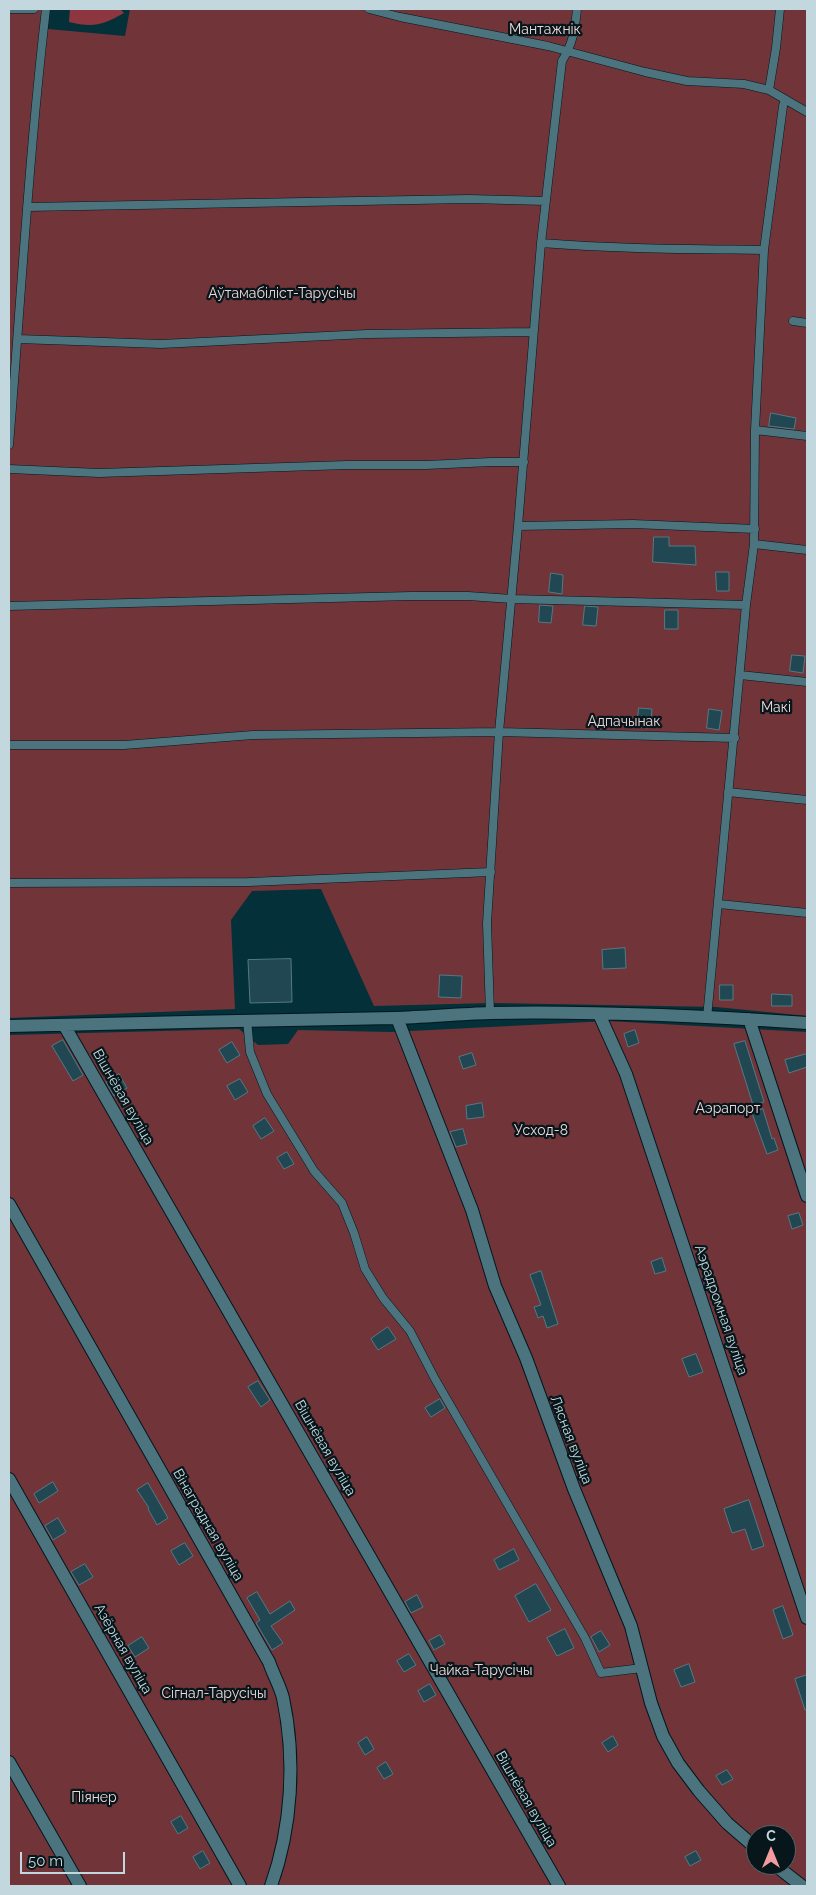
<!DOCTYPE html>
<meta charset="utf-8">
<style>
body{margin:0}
#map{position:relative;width:816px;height:1895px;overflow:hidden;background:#04303a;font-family:Raleway,sans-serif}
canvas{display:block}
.frame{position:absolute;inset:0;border:10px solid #c3d8de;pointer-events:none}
.north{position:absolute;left:746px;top:1825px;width:50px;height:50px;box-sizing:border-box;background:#06161a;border:1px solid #526468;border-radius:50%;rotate:0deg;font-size:14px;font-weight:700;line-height:20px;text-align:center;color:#c3d8de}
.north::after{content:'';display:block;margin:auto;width:18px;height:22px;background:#f49b9f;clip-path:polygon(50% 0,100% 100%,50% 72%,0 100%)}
.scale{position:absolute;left:20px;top:1852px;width:105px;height:22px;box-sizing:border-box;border:2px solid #c3d8de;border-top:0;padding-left:6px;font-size:15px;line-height:18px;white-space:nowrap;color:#c3d8de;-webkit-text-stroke:4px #06161a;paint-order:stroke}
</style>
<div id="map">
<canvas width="816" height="1895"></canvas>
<div class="frame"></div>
<div class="north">С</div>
<div class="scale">50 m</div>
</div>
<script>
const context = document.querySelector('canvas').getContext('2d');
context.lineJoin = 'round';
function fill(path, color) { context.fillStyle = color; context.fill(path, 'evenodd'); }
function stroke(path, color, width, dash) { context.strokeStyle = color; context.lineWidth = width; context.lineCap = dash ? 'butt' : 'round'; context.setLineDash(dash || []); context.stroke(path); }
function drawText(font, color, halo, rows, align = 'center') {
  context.font = font + ' Raleway,sans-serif'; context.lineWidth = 4.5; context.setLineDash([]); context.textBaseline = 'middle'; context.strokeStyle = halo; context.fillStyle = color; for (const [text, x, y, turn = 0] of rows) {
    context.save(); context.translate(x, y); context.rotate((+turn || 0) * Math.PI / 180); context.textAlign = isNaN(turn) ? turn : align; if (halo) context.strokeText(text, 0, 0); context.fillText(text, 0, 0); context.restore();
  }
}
const green = new Path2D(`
 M9,9H49L48,29L125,36L130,9H807V1016L716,1007L493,1003L374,1006L321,889L252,891L231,920L235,1009L9,1018Z
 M608,1021L807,1032V1886H9V1035L239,1029L258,1045L288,1044L298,1030L391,1032ZM295,1746L294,1802L281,1878L280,1877ZM756,1835H786V1865H756Z`);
const water = new Path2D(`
 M70,9H120L124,13C103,25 93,28 69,22Z`);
const building = new Path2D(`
 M771,413L796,418L794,429L769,426Z
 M654,537H669V546H695L696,565L653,562Z
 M716,572H729V591H717Z
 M551,573L563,575L562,594L549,592Z
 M540,605L553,606L551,623L539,622Z
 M585,606L598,607L596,626L583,625Z
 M665,610H678V629H665Z
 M792,655L805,656L803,673L790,671Z
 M639,708L652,709L650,728L637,727Z
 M709,709L722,711L719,730L707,728Z
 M625,948L626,968L603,969L602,950Z
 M291,959L292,1002L250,1003L248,960Z
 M440,975L462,976L461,998L439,997Z
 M720,985H733V1000H720Z
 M772,994L792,995V1006H772Z
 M635,1030L639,1043L628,1047L624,1034Z
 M63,1040L83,1075L73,1081L52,1046Z
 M745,1041L764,1102L753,1105L734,1044Z
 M232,1042L240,1055L227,1063L219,1050Z
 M472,1053L476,1065L463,1069L459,1057Z
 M807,1054V1067L789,1073L785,1060Z
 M119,1074L127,1088L114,1096L106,1082Z
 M240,1079L248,1092L235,1100L227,1086Z
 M482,1103L484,1117L467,1119L466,1106Z
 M763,1109L772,1139L774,1138L778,1150L767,1154L752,1113Z
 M265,1118L274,1131L261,1139L253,1126Z
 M463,1129L467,1144L456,1147L450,1132Z
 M287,1152L294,1164L284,1169L277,1158Z
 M799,1213L803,1225L792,1229L788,1216Z
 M662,1258L666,1271L655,1274L651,1262Z
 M541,1271L558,1324L547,1328L543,1316L538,1318L534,1307L541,1305L530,1275Z
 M388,1327L396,1339L378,1350L371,1339Z
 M696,1354L703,1372L689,1377L682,1359Z
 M258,1381L270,1400L261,1407L248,1387Z
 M440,1399L445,1408L431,1417L425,1408Z
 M53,1482L58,1491L39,1503L34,1494Z
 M148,1483L168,1518L157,1525L148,1509L149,1508L137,1490Z
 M749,1500L764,1546L752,1550L745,1529L732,1533L724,1509Z
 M58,1518L66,1532L53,1540L45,1526Z
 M185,1543L193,1556L179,1565L171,1551Z
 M514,1549L519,1560L499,1570L494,1560Z
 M85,1564L93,1577L79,1585L71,1572Z
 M536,1584L551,1610L529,1622L515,1596Z
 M257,1592L270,1614L290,1601L295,1610L271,1626L283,1643L272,1650L256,1623L260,1620L247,1598Z
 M417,1595L423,1607L411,1613L405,1602Z
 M783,1606L793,1635L783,1639L773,1610Z
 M565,1629L574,1648L557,1656L547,1638Z
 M601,1631L610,1645L599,1652L591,1637Z
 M440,1635L445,1644L434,1650L429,1641Z
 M142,1637L149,1648L135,1657L128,1646Z
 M409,1654L416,1665L404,1672L397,1661Z
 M689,1664L695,1682L681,1687L674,1670Z
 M807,1675V1710H805L795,1679Z
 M430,1684L436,1695L424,1702L418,1691Z
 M613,1736L618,1745L608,1752L602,1743Z
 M367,1737L374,1749L365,1755L358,1743Z
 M386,1762L393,1774L384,1779L377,1768Z
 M727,1770L733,1779L722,1785L716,1776Z
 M181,1816L188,1828L178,1834L171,1822Z
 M203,1851L210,1863L200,1869L193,1857Z
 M696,1851L701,1860L690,1866L685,1857Z`);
const service = new Path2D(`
 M9,9H34
 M369,9L400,17L548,46L645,72L687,81L744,84L769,90L807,112
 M769,90L776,48L780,9
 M27,207L469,199L546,201
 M541,243C616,249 690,249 764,250
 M793,321L807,323
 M18,339L161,344L367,334L533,332
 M755,430L807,436
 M9,445C21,299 29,154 46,9
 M9,469L99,473L347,465H426L491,462H524
 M518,526L633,524L755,529
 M754,544L807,550
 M9,606L411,596H468L512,599L746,605
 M740,675L807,682
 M9,745H124L253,735L499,732L735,738
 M728,792L807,800
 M9,883L249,882L491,872
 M719,904L807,913
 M490,1013L487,923L499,732L518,526L541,243L562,61C573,44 575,29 577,9
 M707,1018L746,605L754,544L755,430L764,250L783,106L785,99
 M247,1020L250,1052L267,1094L314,1171L342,1203L354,1233L365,1269L383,1298L410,1331L435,1379L585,1638L601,1673L642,1668`);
const minor = new Path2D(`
 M599,1014L626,1074L807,1618
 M397,1018L472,1210L495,1286L526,1358L574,1489L631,1626L651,1703L663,1736L678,1763L699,1791L727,1823L756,1848
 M749,1019L807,1196
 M64,1025L559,1886
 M9,1026C137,1023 266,1020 394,1018C426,1017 458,1014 490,1013C596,1011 702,1016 807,1023
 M9,1204L269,1662C273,1674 280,1686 283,1698C296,1759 292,1827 271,1886
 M9,1479L240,1886
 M9,1762L80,1886
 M775,1865L802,1886`);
const parkNames = [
 ["Мантажнік",545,30],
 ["Аўтамабіліст-Тарусічы",282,294],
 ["Макі",776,708],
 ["Адпачынак",624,722],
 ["Аэрапорт",728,1109],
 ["Усход-8",541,1131],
 ["Чайка-Тарусічы",481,1671],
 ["Сігнал-Тарусічы",214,1694],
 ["Піянер",94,1798]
];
const streetNames = [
 ["Вішнёвая вуліца",123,1097,60],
 ["Аэрадромная вуліца",721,1310,71],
 ["Лясная вуліца",571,1440,69],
 ["Вішнёвая вуліца",325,1448,60],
 ["Вінаградная вуліца",208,1525,60],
 ["Азёрная вуліца",123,1649,60],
 ["Вішнёвая вуліца",526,1799,60]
];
fill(green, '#713439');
fill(water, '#8e3640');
fill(building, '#214852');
stroke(building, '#517a85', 1);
stroke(service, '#00171e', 9);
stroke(minor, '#00171e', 14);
stroke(service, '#4c747f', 8);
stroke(minor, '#4c747f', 12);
drawText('14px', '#f1d6d7', '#06161a', parkNames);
drawText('14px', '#c3d8de', '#06161a', streetNames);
</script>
